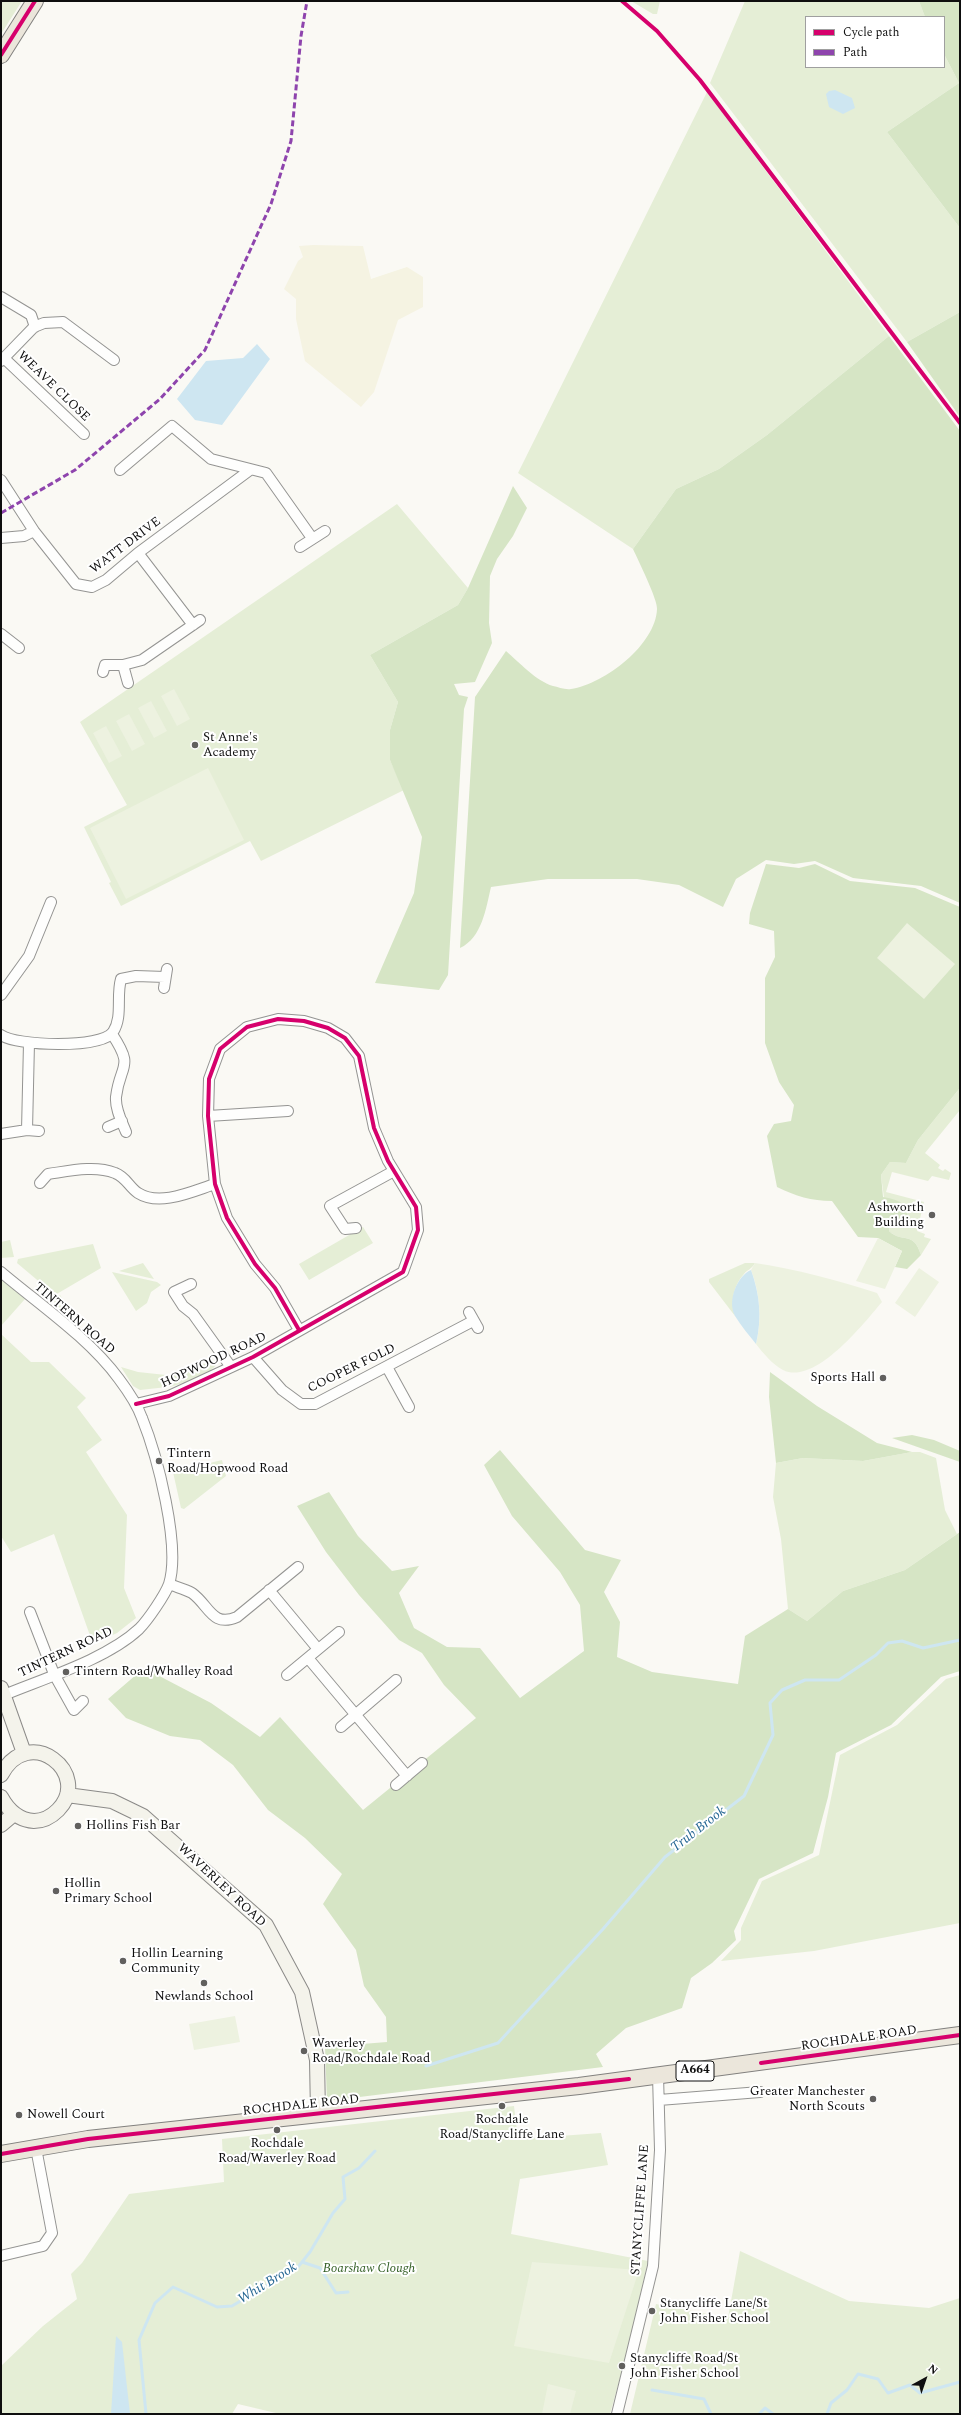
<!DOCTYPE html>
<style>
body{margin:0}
#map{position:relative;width:961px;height:2415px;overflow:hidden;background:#faf9f4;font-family:Spectral,serif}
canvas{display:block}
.frame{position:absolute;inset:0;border:2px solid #0e0e0e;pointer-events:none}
.legend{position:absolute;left:805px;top:16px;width:140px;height:52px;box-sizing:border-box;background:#fff;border:1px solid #9f9f9f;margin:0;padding:5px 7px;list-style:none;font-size:12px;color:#0e0e0e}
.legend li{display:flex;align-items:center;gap:8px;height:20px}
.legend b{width:20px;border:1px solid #9f9f9f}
.north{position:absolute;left:905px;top:2359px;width:40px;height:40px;-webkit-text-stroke:3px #fff;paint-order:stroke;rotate:40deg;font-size:11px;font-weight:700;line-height:16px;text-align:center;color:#0e0e0e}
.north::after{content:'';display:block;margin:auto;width:14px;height:18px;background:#0e0e0e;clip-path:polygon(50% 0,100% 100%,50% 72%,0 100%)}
</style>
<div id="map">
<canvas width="961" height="2415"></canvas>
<div class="frame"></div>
<ul class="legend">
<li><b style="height:5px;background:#d6006c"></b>Cycle path</li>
<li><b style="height:5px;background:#8e44ad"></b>Path</li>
</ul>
<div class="north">N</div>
</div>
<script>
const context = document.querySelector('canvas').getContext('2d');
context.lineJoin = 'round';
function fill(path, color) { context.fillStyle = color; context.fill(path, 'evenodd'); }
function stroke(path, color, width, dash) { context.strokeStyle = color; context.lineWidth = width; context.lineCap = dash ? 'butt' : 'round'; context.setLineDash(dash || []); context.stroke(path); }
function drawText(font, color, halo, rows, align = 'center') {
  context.font = font + ' Spectral,serif'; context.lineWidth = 4; context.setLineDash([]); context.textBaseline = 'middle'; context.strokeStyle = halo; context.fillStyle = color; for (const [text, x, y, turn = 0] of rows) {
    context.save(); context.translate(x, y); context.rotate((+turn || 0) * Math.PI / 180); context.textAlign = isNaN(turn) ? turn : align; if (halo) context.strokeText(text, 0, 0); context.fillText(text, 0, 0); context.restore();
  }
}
const farmland = new Path2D(`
 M313,245L363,246L371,279L407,267L423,277V307L398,320L374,392L361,407L305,361L296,319V299L284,289L298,261L303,257L299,246Z`);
const green = new Path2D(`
 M1,1H22L1,34Z
 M631,1H660L657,14H653Z
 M745,1H919L925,17H806V67H944V54L959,83L887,132L960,228V312L907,342L710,83Z
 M707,92L889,336L767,435L719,469L676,489L633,549L518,473Z
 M397,504L468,588L458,605L370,655L398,702L390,730V760L404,790L261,861L250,841L121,906L109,883L111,882L84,827L127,805L80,722Z
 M960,1082V1110L925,1153L940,1165L938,1168L943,1171L945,1169L951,1173L949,1180L932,1176L928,1181L892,1172L886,1192L924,1202L917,1231L925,1234L924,1237L931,1239L921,1255C913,1230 903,1244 889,1231V1226L895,1222L903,1221L908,1216L906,1206L884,1198L881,1175L890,1162L906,1163L918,1140L959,1089Z
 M363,1227L373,1243L309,1280L299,1264Z
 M10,1240L14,1257L1,1258V1242Z
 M93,1244L101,1268L55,1295L17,1263L18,1259Z
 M143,1263L154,1279L119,1271Z
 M745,1263H755C752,1269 748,1269 744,1274C734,1285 730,1301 735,1316L709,1282V1279Z
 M112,1272L157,1282L161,1285L151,1292L147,1303L136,1311Z
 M1,1279L25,1299L1,1326Z
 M60,1295L81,1327L55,1306L54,1299Z
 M1,1334L31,1362H49L86,1398L77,1407L102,1440L86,1452L127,1515L124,1588L136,1618L117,1633L93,1644L54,1534L11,1552L1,1536Z
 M220,1359C212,1376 187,1382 170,1387L169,1375Z
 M121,1367L138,1372L166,1375L167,1387L140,1390L133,1386Z
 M912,1452H920L936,1458L945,1510L957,1534L905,1570L843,1591L807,1621L788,1609L781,1539L773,1497L776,1463L803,1458L863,1461Z
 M222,1460L226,1476L184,1509L181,1508L173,1472Z
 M960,1675V1923L814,1951L721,1961L741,1940V1928L762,1881L819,1855L840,1755L897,1725L946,1679Z
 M514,2106L518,2139L601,2133L608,2165L520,2179L511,2234L648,2261L627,2353L610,2414H280L238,2404L232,2414H1V2366L43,2326L77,2299L71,2274L82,2263L129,2194L224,2182L222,2139Z
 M740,2251L849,2301L929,2308L960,2298V2414H630L656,2304L728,2318Z`);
const forest = new Path2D(`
 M919,1H960V228L887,132L959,83L944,54V17H925Z
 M960,312V417L907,342Z
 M889,336L960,431V903L921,886L853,878L815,861L794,864L766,860L736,879L723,907L679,885L637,879H548L491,887C486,908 482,938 460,948L475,697L506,651C519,662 536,681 553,686C558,687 565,690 571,689C605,684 656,644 657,609C658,600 638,560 633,549L676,489L719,469L767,435Z
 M513,486L527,508L513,536L497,559L490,576L489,623L492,643L475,682L454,684L459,695L468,697L464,709L448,975L439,990L375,983L414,893L422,837L390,760V730L398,702L370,655L458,605L468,588Z
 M766,864L799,868L815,864L850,881L915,888L960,907L959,1089L918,1140L906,1163L890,1162L881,1175L883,1197C898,1200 905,1201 908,1216L903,1221L895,1222L889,1226V1231C903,1244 913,1230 921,1255L907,1269L895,1267L902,1251L878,1238L858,1237L832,1201C811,1201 796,1196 777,1187L767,1136L774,1124L791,1121L794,1105L779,1082L765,1043V978L775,957L774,931L749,924L750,913Z
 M770,1372L817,1406L877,1443L912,1452L863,1461L803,1458L776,1463L769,1397Z
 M912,1435L934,1440L960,1451V1462L892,1438Z
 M500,1450L585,1550L621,1560L604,1592L620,1622L617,1657L652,1672L738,1684L745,1636L788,1609L807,1621L843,1591L905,1570L960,1532V1671L941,1677L891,1725L836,1753L828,1797L813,1853L759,1879L734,1931L736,1940L712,1963L691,1978L682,2008L626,2028L596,2054L603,2067L327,2101L325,2047L387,2042L386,2017L364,1986L356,1950L323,1904L342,1874L305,1838L268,1810L233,1765L200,1740L170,1736L126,1718L108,1699L144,1668L211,1703L260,1737L280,1717L363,1810L476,1718L444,1685L422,1653L399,1640L359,1595L326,1552L297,1506L329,1492L358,1536L392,1571L419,1566L399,1593L414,1628L447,1647L480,1648L520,1698L584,1651L580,1605L560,1572L512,1516L484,1465Z`);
const pitch = new Path2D(`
 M174,689L190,719L177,726L161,696Z
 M151,701L167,731L154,738L138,708Z
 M129,714L145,744L132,751L116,721Z
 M106,726L122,756L109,763L93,733Z
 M208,768L244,840L126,899L90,828Z
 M907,923L955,964L924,999L877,958Z
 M878,1238L902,1251L885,1289L856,1281Z
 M755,1263C796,1269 837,1280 877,1293L882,1302C864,1323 815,1386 783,1370C773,1365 763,1353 756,1344C762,1320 760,1293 751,1270Z
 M919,1268L939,1282L915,1317L895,1303Z
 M235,2016L240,2042L194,2050L189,2024Z
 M532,2262L639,2270L609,2363L514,2346Z
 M548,2384L576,2391L570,2414H542Z`);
const water = new Path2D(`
 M835,90L852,98L855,108L843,114L829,107L826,94L829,91Z
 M257,344L270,359L222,425L195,420L177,399L206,361L243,358Z
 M751,1270C760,1295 762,1318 756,1344C749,1335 741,1326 735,1316C727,1301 737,1276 751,1270Z
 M116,2336L122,2342L130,2414H111Z`);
const stream = new Path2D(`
 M426,2066L498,2043L603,1929L665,1857L744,1796L773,1735L770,1703L782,1690L805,1680H839L876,1655L888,1643L902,1641L923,1648L960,1640
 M302,2262L320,2268L336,2293L348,2292
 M652,2390L704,2399L711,2414
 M146,2414L139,2340L155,2303L173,2287L217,2307L232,2306L298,2267L310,2252L333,2213L345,2199L343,2177L359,2168L375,2151
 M759,2414L765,2408L773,2414
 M827,2414L831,2403L847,2390L858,2374L878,2379L888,2393L910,2385L920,2393L960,2382`);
const street = new Path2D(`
 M1,297L31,315L35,327
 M4,358L84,434
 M1,361L34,327L44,323L63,322L114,360
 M120,470L172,426L211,459L266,473L312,538
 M1,480L34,531L76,584L92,587L106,580L138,553L250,470
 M1,538L24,536L34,531
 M300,547L325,531
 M138,553L193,625
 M1,634L19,648
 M123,665L128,683
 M103,672L105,665H123L142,660L200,620
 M164,988L167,969
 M1,995L29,956L51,902
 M112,1034C135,1069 120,1063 116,1097C115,1109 122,1122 126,1132
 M1,1035C16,1046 101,1049 113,1032C123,1017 116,996 121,979L136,976L165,977
 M208,1116L288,1111
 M108,1127L122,1121
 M27,1130L39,1131
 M1,1134L27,1130L29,1043
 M40,1183L48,1174C69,1171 95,1165 115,1173C126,1177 129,1187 138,1193C160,1207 193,1191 215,1184
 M356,1228L345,1229L330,1206L394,1171
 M1,1272C40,1305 89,1338 119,1379C128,1391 137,1404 142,1418C157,1455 181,1546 169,1584C165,1595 148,1620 139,1629C107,1659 45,1678 4,1695
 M191,1284L174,1292L183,1306L193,1314L231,1367
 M469,1312L478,1328
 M253,1357L282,1390L301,1404H315L473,1321
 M387,1367L409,1407
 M136,1404L169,1396L253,1357L403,1272L418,1230L416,1207L388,1161L374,1128L359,1056L345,1038L328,1028L304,1021L278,1019L247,1027L220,1049L209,1079L208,1116L215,1184L227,1218L255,1264L275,1288L299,1330
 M169,1584C176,1587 185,1589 192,1593C209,1605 212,1628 237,1617L298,1567
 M269,1590L318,1649
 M30,1612L54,1674L74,1710L83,1701
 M308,1658L407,1776
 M287,1675L339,1632
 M341,1727L396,1680
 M396,1785L422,1763
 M659,2100L760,2092
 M1,2256L43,2246L52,2233L36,2148
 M617,2414L653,2266L660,2150L658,2075`);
const secondary = new Path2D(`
 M1,1688L24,1753
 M1,1775C29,1722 93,1774 58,1810C52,1816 43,1821 34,1821C18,1820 8,1810 1,1797
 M67,1795L112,1801L143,1816L266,1925L302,1992L317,2060L318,2113
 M1,1825L14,1814`);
const primary = new Path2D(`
 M1,55L35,1
 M1,2154L88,2139L579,2086L960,2035`);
const quiet = new Path2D(`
 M1,513L75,470L160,399L205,350L271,204L291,141L301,36L307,1`);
const cycleway = new Path2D(`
 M622,1L657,31L700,80L960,423
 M1,55L35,1
 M136,1404L169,1396L253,1357L403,1272L418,1230L416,1207L388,1161L374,1128L359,1056L345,1038L328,1028L304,1021L278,1019L247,1027L220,1049L209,1079L208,1116L215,1184L227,1218L255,1264L275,1288L299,1330
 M761,2063L960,2035
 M1,2154L88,2139L629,2079`);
const markers = [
 [195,745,4,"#61605e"],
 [932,1215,4,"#61605e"],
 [883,1378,4,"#61605e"],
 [159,1461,4,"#61605e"],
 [66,1672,4,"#61605e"],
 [78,1826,4,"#61605e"],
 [56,1891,4,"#61605e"],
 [123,1961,4,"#61605e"],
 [204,1983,4,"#61605e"],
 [304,2051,4,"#61605e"],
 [873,2099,4,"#61605e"],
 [502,2106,4,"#61605e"],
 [19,2115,4,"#61605e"],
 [277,2130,4,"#61605e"],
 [652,2311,4,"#61605e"],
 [622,2366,4,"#61605e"]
];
const shields = [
 [695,2071,38]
];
const shieldNames = [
 ["A664",695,2071]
];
const streetNames = [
 ["WEAVE CLOSE",53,387,44],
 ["WATT DRIVE",126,546,-37],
 ["TINTERN ROAD",74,1319,41],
 ["HOPWOOD ROAD",214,1361,-25],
 ["COOPER FOLD",352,1369,-26],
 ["TINTERN ROAD",66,1653,-25],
 ["WAVERLEY ROAD",221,1886,43],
 ["ROCHDALE ROAD",859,2039,-8],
 ["ROCHDALE ROAD",301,2106,-6],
 ["STANYCLIFFE LANE",641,2210,-86]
];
const poiNames = [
 ["St Anne's",203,738],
 ["Academy",203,753],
 ["Ashworth",924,1208,"right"],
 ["Building",924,1223,"right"],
 ["Sports Hall",875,1378,"right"],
 ["Tintern",167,1454],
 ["Road/Hopwood Road",167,1469],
 ["Tintern Road/Whalley Road",74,1672],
 ["Hollins Fish Bar",86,1826],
 ["Hollin",64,1884],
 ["Primary School",64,1899],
 ["Hollin Learning",131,1954],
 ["Community",131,1969],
 ["Newlands School",204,1997,"center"],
 ["Waverley",312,2044],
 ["Road/Rochdale Road",312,2059],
 ["Greater Manchester",865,2092,"right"],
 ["North Scouts",865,2107,"right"],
 ["Nowell Court",27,2115],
 ["Rochdale",502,2120,"center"],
 ["Road/Stanycliffe Lane",502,2135,"center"],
 ["Rochdale",277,2144,"center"],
 ["Road/Waverley Road",277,2159,"center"],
 ["Stanycliffe Lane/St",660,2304],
 ["John Fisher School",660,2319],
 ["Stanycliffe Road/St",630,2359],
 ["John Fisher School",630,2374]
];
const parkNames = [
 ["Boarshaw Clough",369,2269]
];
const waterNames = [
 ["Trub Brook",699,1830,-38],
 ["Whit Brook",268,2284,-32]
];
fill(farmland, '#f5f3e2');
fill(green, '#e5eed6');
fill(forest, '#d6e5c5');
fill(pitch, '#edf2e0');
fill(water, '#cee6f1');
stroke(stream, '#cee6f1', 3);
stroke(street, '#949492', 12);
stroke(secondary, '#8b8a88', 16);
stroke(primary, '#82817f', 18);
stroke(street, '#fefefd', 10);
stroke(secondary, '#f4f3eb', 14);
stroke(primary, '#ebe6db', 16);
stroke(quiet, '#8e44ad', 3, [6, 3]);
stroke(cycleway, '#d6006c', 4);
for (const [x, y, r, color] of markers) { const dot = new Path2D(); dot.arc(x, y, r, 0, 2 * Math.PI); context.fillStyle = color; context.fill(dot); stroke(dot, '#fff', 1.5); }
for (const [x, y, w] of shields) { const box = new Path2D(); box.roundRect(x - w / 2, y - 10, w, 20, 3); context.fillStyle = '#fff'; context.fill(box); stroke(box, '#0e0e0e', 1); }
drawText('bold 12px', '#0e0e0e', null, shieldNames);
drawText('13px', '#0e0e0e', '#fff', streetNames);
drawText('13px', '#0e0e0e', '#fff', poiNames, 'left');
drawText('italic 13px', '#335f25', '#fff', parkNames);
drawText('italic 14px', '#256693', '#fff', waterNames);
</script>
